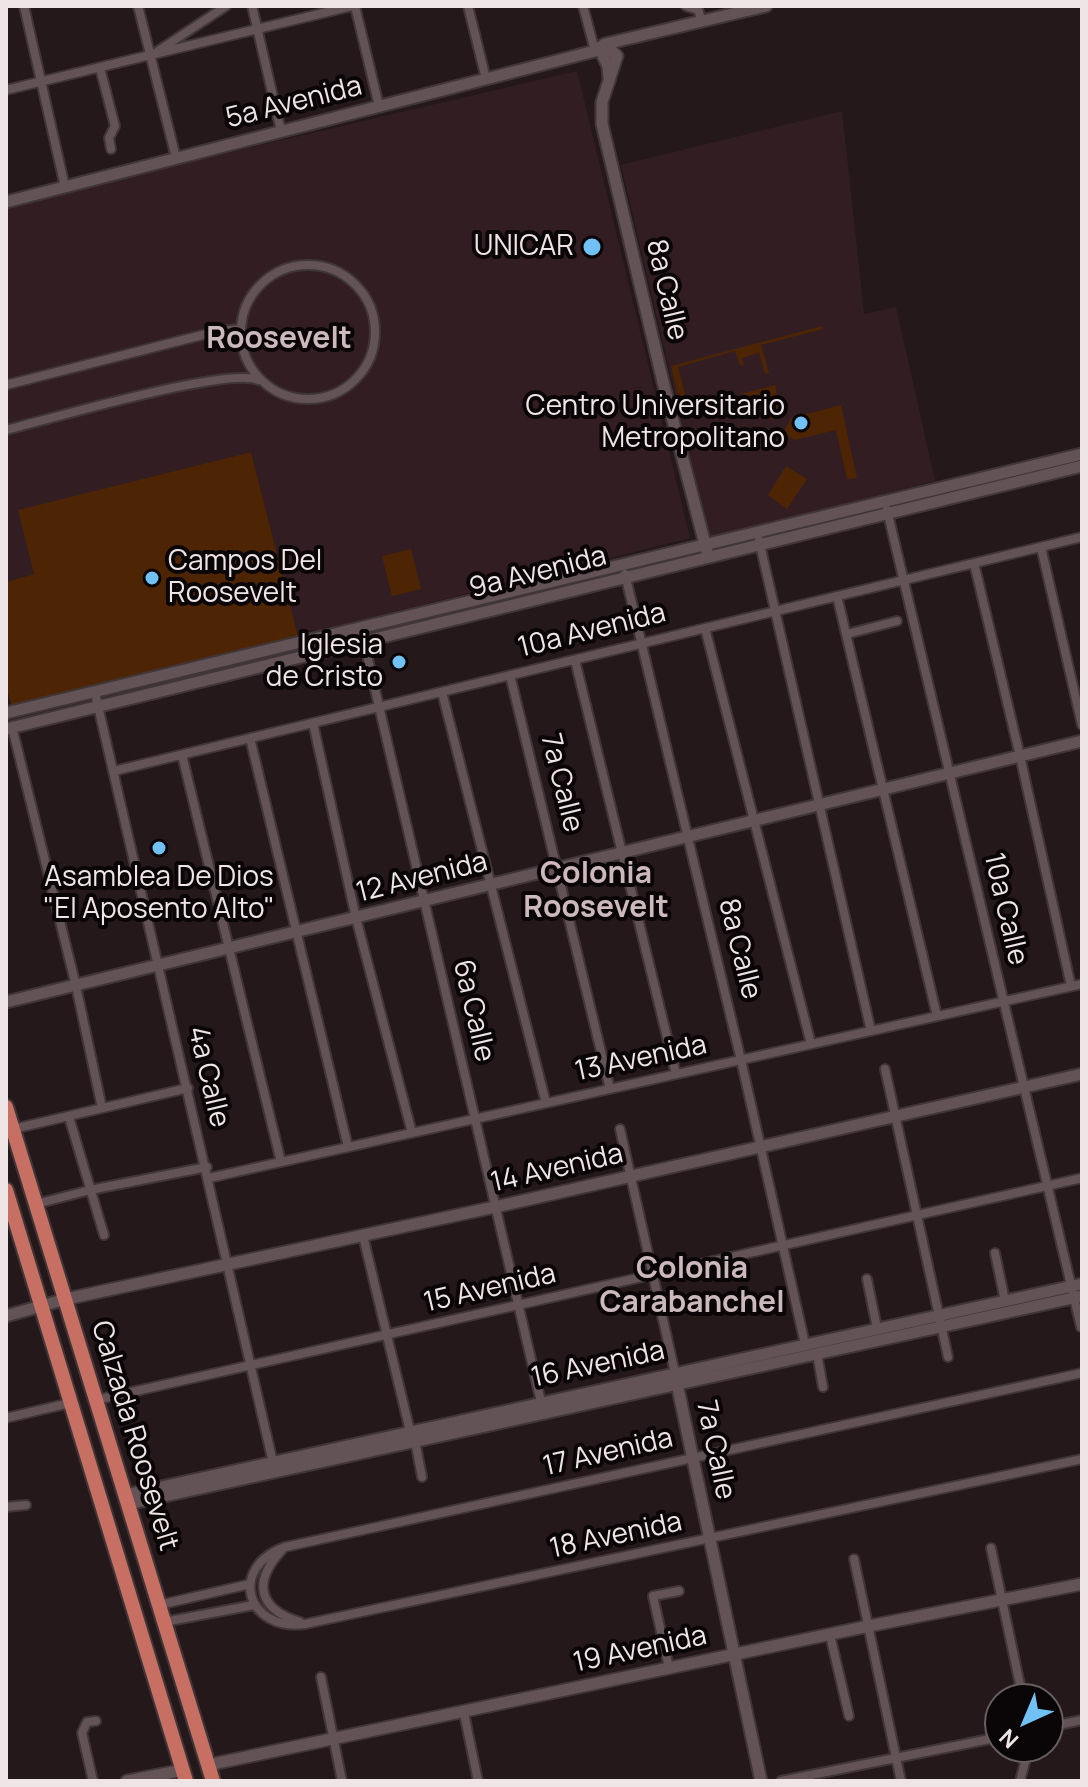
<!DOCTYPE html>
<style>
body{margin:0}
#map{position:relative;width:1088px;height:1787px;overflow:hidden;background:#25181b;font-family:Manrope,sans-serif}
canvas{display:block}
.frame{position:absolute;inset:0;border:8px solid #efe5e7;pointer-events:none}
.north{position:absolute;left:984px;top:1683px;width:80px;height:80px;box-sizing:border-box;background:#0a0506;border:2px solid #665f60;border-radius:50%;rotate:224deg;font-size:22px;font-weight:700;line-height:32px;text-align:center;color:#efe5e7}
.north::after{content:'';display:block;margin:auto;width:28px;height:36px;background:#72c1f5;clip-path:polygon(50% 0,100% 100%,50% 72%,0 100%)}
</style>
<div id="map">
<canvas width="1088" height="1787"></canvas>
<div class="frame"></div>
<div class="north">N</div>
</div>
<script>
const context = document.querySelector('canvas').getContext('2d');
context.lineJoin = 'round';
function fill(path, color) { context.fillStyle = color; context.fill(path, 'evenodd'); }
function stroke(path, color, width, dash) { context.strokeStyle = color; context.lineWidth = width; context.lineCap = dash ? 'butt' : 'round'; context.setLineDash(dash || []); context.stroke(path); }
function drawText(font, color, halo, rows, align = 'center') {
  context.font = font + ' Manrope,sans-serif'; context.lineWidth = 8; context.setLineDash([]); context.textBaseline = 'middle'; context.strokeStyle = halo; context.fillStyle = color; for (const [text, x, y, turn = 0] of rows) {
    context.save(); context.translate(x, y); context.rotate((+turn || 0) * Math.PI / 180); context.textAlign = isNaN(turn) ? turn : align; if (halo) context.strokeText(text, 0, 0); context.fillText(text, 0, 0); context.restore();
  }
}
const built = new Path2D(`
 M577,71L690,538L321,630H301L298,636L251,452L19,510L34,574L6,582V209L155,170Z
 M842,111L864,314L896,307L935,481L709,538L621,165Z`);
const green = new Path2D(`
 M822,326L823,329L761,345L769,373L765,374L759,353L742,358L744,365L740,366L735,351L678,367L689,410L682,412L671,366Z
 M775,385L780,409L773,420L748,407L744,393Z
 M841,405L857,478L847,479L836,430L795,440L783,434L791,418Z
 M251,452L298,636L12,708L6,686V582L34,574L18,510Z
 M786,466L807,479L787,509L768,495Z
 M411,549L421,589L392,596L382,556Z`);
const street = new Path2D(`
 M24,6L65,187
 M138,6L176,158
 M252,6L281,131
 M355,6L379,106
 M468,6L486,79
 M583,6L595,51
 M686,6L698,10
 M697,6L702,22
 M155,53L226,6
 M100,68L115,126L109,138L111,149
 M6,90L352,6
 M241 332a67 67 0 1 1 134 0a67 67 0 1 1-134 0Z
 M6,385L218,331L241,329
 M6,430C49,419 227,367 258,380
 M887,510L1081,1327
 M759,540L871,1031
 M1041,547L1082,725
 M974,563L1020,756L1071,986
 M625,574L741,1060L805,1344
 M837,596L937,1016
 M705,628L811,1044
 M361,629L541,1402
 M847,634L897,621
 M575,660L676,1074
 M510,675L610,1089
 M442,692L546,1103
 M95,693L274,1467
 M313,723L356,918L412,1133
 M12,727L76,986L102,1108
 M250,738L348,1147
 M182,755L281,1162
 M114,771L1082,537
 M885,1069L948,1357
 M69,1117L104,1235
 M13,1129L188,1088
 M620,1129L675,1373
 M209,1178L1082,984
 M36,1204L90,1190L207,1167
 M363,1236L410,1431
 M995,1253L1005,1301
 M867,1279L877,1328
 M817,1354L823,1387
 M1082,1373L285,1547C227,1568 247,1632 305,1624L1082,1459
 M96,1400L1082,1178
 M6,1418L70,1403
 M415,1441L422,1477
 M6,1507L26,1505
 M991,1548L1023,1699
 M282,1550C252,1582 258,1609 300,1622
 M854,1559L901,1781
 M159,1605L250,1584
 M164,1622L254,1605
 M830,1635L849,1716
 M669,1668L653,1596L679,1591
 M321,1677L342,1781
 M464,1713L478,1781
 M1048,1727L1082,1720
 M93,1781L82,1733L87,1722L96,1721
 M781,1781L1000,1737
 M1020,1781L1029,1747`);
const secondary = new Path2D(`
 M605,44L617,56L602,102V124L663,382L707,552
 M603,56L608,66L609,78
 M6,202L595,51L605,44L766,6
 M6,713L1082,454
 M6,729L1082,466
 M6,1002L1082,741
 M6,1316L66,1299L495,1207L1082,1074
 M676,1379L761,1781
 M125,1495L1082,1284
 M128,1504L1082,1296
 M208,1765L869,1626L1082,1584
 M127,1781L183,1770`);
const highway = new Path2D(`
 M6,1107L213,1781
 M6,1190L186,1781`);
const markers = [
 [592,247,10,"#72c1f5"],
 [801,423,8,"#72c1f5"],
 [152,578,8,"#72c1f5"],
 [399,662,8,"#72c1f5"],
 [159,848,8,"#72c1f5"]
];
const streetNames = [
 ["5a Avenida",294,103,-14],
 ["8a Calle",666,290,77],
 ["9a Avenida",538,573,-14],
 ["10a Avenida",592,631,-14],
 ["7a Calle",561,783,76],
 ["12 Avenida",422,878,-14],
 ["10a Calle",1005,909,77],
 ["8a Calle",739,949,76],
 ["6a Calle",473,1011,77],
 ["13 Avenida",641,1059,-12],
 ["4a Calle",208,1077,77],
 ["14 Avenida",557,1169,-13],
 ["15 Avenida",490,1289,-13],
 ["16 Avenida",598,1365,-12],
 ["Calzada Roosevelt",134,1436,73],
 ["7a Calle",715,1450,78],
 ["17 Avenida",608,1453,-13],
 ["18 Avenida",616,1536,-12],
 ["19 Avenida",640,1650,-12]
];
const poiNames = [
 ["UNICAR",574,247],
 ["Centro Universitario",785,407],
 ["Metropolitano",785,439],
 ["Campos Del",168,562,"left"],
 ["Roosevelt",168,594,"left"],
 ["Iglesia",383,646],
 ["de Cristo",383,678],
 ["Asamblea De Dios",159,878,"center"],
 ["\"El Aposento Alto\"",159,910,"center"]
];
const neighbourhoodNames = [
 ["Roosevelt",279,340],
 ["Colonia",596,875],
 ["Roosevelt",596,909],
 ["Colonia",692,1270],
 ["Carabanchel",692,1304]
];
fill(built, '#321e22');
fill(green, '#4d2505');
stroke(street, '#403638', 12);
stroke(secondary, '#403638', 15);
stroke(highway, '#403638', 18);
stroke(street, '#635356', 8);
stroke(secondary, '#635356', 11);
stroke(highway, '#c76f62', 14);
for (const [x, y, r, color] of markers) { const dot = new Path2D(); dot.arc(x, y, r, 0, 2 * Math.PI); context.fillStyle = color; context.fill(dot); stroke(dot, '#0a0506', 3); }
drawText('28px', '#efe5e7', '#0a0506', streetNames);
drawText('28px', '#efe5e7', '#0a0506', poiNames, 'right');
drawText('bold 30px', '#ccb9bd', '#0a0506', neighbourhoodNames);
</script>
